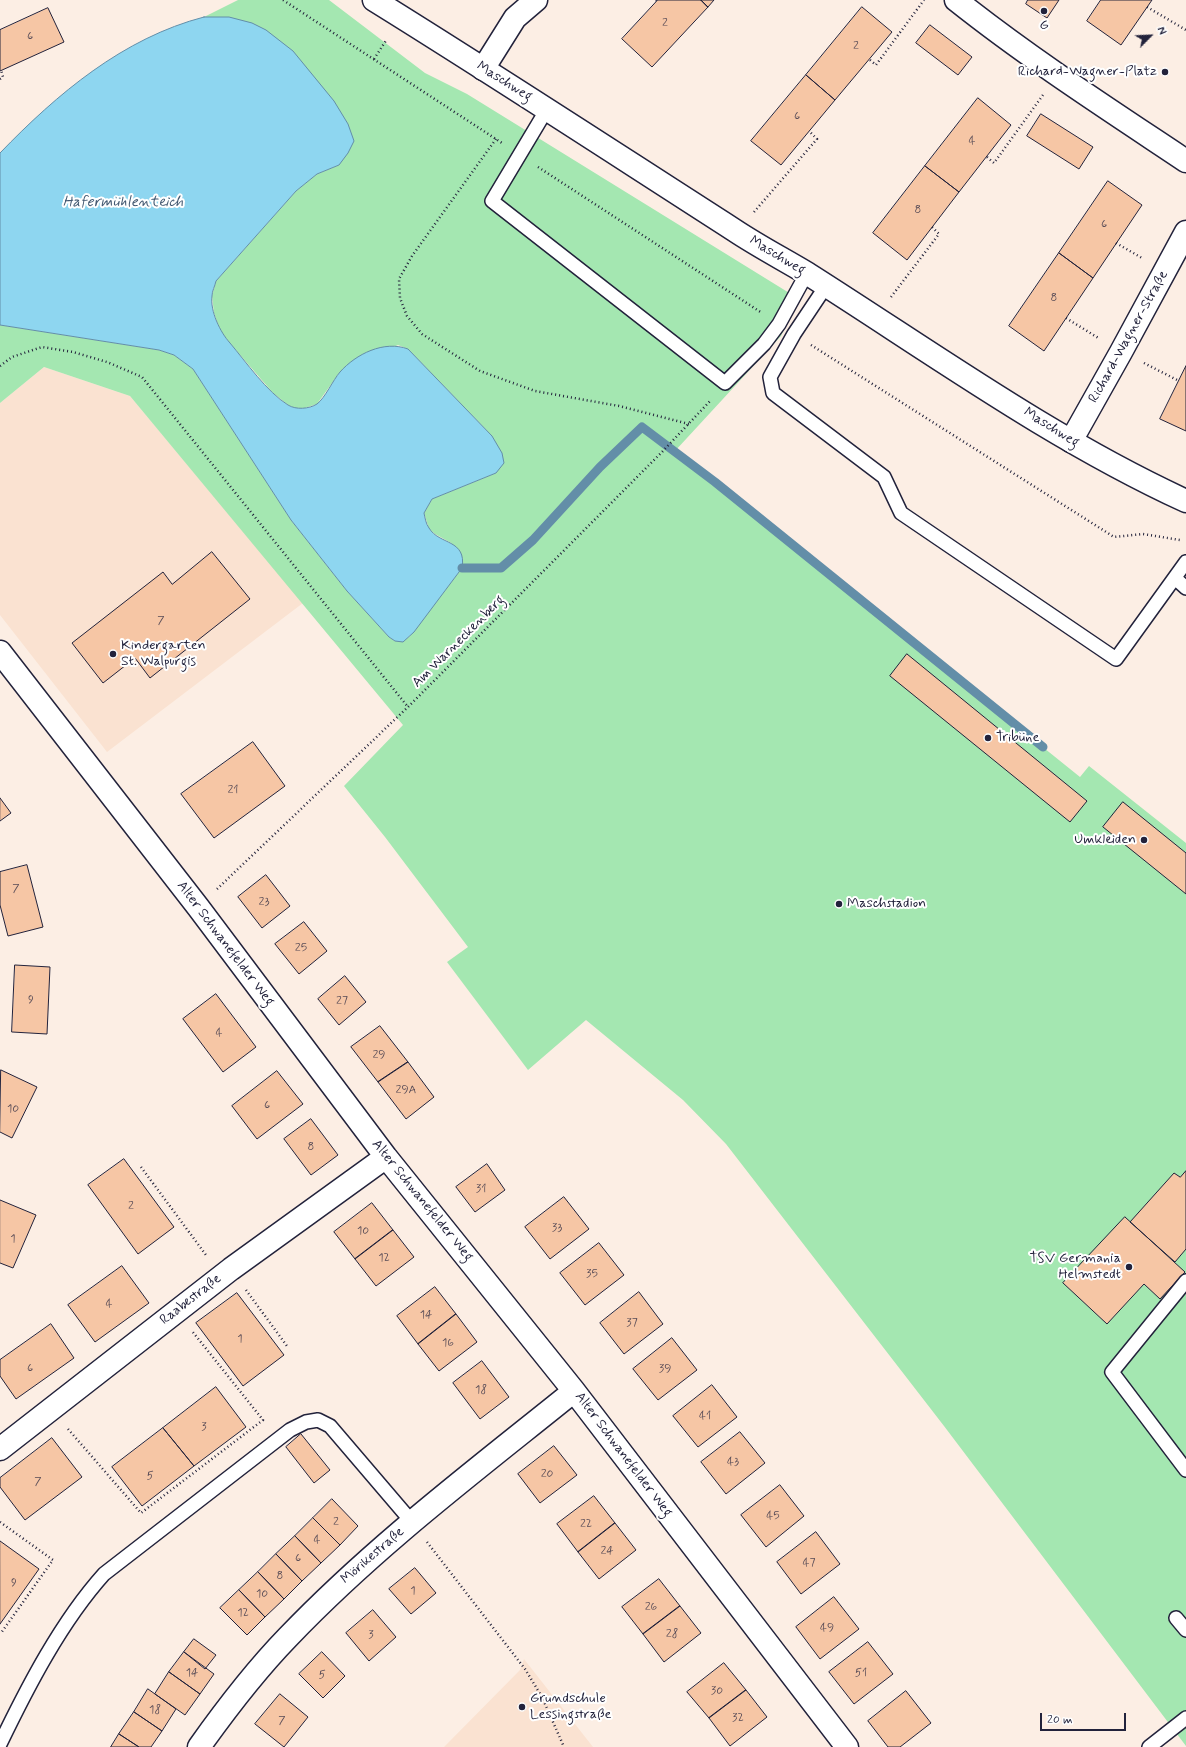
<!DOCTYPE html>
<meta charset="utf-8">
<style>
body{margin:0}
#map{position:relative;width:1186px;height:1747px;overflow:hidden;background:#fceee4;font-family:Mynerve,sans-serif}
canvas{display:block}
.north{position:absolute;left:1130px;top:16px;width:40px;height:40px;-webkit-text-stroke:3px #fff;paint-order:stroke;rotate:66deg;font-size:11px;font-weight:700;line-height:16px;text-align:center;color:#22223b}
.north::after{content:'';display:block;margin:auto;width:14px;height:18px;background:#22223b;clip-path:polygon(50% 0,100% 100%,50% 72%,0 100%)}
.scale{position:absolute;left:1040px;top:1713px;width:86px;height:18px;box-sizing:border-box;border:2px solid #22223b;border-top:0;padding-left:5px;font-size:12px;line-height:14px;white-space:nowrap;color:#22223b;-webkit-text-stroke:3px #fff;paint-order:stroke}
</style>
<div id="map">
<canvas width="1186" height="1747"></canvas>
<div class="north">N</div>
<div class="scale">20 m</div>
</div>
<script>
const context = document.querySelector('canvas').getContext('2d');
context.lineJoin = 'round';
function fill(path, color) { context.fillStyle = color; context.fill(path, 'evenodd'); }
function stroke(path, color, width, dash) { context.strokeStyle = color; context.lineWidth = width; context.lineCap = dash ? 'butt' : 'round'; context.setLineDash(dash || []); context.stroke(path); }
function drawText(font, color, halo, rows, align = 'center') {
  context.font = font + ' Mynerve,sans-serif'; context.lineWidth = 4; context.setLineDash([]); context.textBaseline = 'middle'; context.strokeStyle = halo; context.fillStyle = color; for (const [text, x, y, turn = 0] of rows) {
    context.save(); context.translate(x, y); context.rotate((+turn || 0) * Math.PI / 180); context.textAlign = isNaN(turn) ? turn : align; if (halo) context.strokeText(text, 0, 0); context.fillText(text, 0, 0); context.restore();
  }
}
const built = new Path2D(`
 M44,367L130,396L303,603L107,752L0,615V403Z
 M524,1659L593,1747H444L520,1670Z`);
const green = new Path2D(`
 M238,0H329L425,73L467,94L799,299L781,336L675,451L1080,777L1089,766L1186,843V1746L944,1426L726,1144L683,1100L586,1020L528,1070L447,962L468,947L385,837L344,786L403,725L130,396L44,367L0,403V325L159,350L174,355L193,369L291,520L347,591L389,637L395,641L409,637L462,568L451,543L435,534L429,529L424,513L432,499L496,473L492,436L408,349L398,345L340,372L317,404L305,408L296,409L288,405L273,393L221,333L214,313L212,296L216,281L296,191L317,174L339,165L229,17H204Z`);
const water = new Path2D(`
 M204,17H229L252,23L266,30L293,51L334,101L348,124L354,141L348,153L339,165L317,174L296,191L216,281C215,286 212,291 212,296C210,311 220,332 230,343C246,362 267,392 288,405C296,410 309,409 317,404C325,398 333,380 340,372C356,354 384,340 408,349L492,436L502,453L504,463L496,473L432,499L424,513C425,518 426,524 429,528C439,545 467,539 462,568L414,632L403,642L395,641L389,637L347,591L291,520L193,369L174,355L159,350L0,325V153C57,94 123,38 204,17Z`);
const stream = new Path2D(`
 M462,568H501L533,540L600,467L642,427L715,482L1043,747`);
const building = new Path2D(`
 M658,0H701L708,7L652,67L622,39Z
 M701,0H714L708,7Z
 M1028,0H1059L1047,18L1026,4Z
 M1101,0H1152L1121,45L1087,21Z
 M862,7L892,32L835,100L806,75Z
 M48,8L64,42L0,71V30Z
 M930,25L972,57L958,75L916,43Z
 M806,75L835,100L781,165L751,141Z
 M978,98L1011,125L959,192L925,166Z
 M1041,114L1093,147L1079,169L1027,136Z
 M925,166L959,192L907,260L873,233Z
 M1108,181L1142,205L1093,278L1059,253Z
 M1059,253L1093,278L1044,351L1009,326Z
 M1186,366V431L1160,419Z
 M212,552L250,599L150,678L135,658L103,683L72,643L163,572L172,584Z
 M907,654L1087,801L1070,822L890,676Z
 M253,742L285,786L214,838L181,794Z
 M0,798L11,813L0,821Z
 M1123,802L1186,853V894L1103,827Z
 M27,865L43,927L8,936L0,905V872Z
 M266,875L290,906L262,928L238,897Z
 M304,922L327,951L299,974L275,944Z
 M15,965L50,967L47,1034L12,1032Z
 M345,976L366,1002L339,1025L318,999Z
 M216,994L256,1047L223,1072L183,1019Z
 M380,1026L408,1062L378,1082L351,1047Z
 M408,1062L434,1097L406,1119L378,1082Z
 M1,1070L37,1087L12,1138L0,1132Z
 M277,1071L303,1104L257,1139L232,1106Z
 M311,1119L338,1155L311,1175L284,1139Z
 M124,1159L174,1227L138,1254L88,1185Z
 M487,1164L505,1190L475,1212L456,1187Z
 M1186,1171V1249L1175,1262L1130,1222L1174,1173L1180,1177Z
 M564,1197L589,1229L550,1259L525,1227Z
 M0,1200L36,1215L13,1268L0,1263Z
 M372,1203L393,1230L355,1259L334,1232Z
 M1125,1217L1185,1272L1160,1299L1144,1284L1107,1324L1063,1283Z
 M393,1230L414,1257L376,1286L355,1259Z
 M599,1243L624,1275L585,1305L560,1273Z
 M122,1266L149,1303L95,1342L68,1305Z
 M435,1287L456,1314L418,1344L397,1316Z
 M639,1292L663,1324L624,1354L600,1323Z
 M237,1293L284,1355L243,1386L196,1323Z
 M456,1314L477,1342L439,1371L418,1344Z
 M51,1324L74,1358L16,1399L0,1376V1360Z
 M672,1338L697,1370L658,1400L633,1369Z
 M482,1361L509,1397L480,1419L453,1383Z
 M712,1385L737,1417L698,1447L673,1416Z
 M216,1387L246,1427L194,1466L163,1428Z
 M163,1428L194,1466L142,1506L112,1467Z
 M740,1432L765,1463L726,1494L701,1462Z
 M301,1434L330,1470L314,1483L286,1447Z
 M52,1438L82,1477L25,1520L0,1487V1478Z
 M554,1446L577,1475L540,1503L518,1474Z
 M780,1485L804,1516L766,1547L741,1515Z
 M594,1496L615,1523L578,1552L557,1524Z
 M332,1499L358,1526L340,1545L313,1518Z
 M313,1518L340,1545L321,1563L295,1536Z
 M615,1523L636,1550L599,1579L578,1552Z
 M816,1532L840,1564L801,1594L777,1562Z
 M295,1536L321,1563L302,1581L276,1554Z
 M0,1541L39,1569L0,1624Z
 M276,1554L302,1581L284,1599L258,1572Z
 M415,1568L436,1593L411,1614L389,1589Z
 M258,1572L284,1599L265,1617L239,1590Z
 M659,1579L680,1606L643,1634L622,1607Z
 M239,1590L265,1617L247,1635L220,1608Z
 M834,1597L859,1629L820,1659L796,1627Z
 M680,1606L701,1633L664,1662L643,1634Z
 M373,1610L396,1637L369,1661L346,1633Z
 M194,1639L216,1655L205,1669L184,1652Z
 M868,1642L893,1674L854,1704L829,1672Z
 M184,1652L214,1674L200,1694L169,1672Z
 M322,1652L345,1676L323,1698L299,1674Z
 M724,1663L746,1690L709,1718L687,1692Z
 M169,1672L200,1694L185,1715L155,1694Z
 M148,1689L176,1709L162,1731L134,1712Z
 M746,1690L767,1717L730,1746L709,1718Z
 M906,1691L931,1723L900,1747H888L868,1721Z
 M280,1694L308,1717L284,1747L255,1724Z
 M134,1712L162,1731L151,1747H139L119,1734Z
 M119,1734L139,1747H111Z`);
const path = new Path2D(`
 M283,0L502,143
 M656,0L657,1
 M1147,7L1186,30
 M374,59L387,39
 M870,60L876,65L924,0
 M0,79L3,77L1,70
 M496,139L412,256L399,279L400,298L407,316L422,334L480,371L535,391L619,406L689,424
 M987,157L994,163L1043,95
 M538,167L762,313
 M754,212L817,139L809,131
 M1116,243L1142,258
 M891,297L939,234L932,227
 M1066,318L1100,339
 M811,345L1114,537L1143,534L1180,540
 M1144,363L1179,381
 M0,366L12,357L42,347L73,352L107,362L142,377L408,707
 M217,889L408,707L662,452L711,400
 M141,1167L206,1255
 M246,1290L287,1346
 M68,1429L141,1513L263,1420L192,1331
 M0,1522L53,1560L1,1633
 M427,1542L525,1669L542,1697L564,1747`);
const lane = new Path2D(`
 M547,109L492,201L725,383L764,344L779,324L807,273
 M826,286L794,334L770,377L773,393L884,477L901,513L1116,659L1186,562
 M1175,578L1186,588
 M1186,1281L1112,1372L1186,1470
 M1176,1618L1186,1630
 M0,1744C28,1686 61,1622 104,1574L290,1430L306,1422L318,1420L330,1426L412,1522
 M1149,1747L1186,1718`);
const street = new Path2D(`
 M956,0C1029,58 1108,109 1186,161
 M483,69L515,18L536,0
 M1071,441L1121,352L1186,232
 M0,652L198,907L386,1157L574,1391L847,1747
 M0,1449L231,1269L386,1157
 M199,1747C226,1709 255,1671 288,1637C375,1546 476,1470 574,1391`);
const secondary = new Path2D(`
 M374,0C495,75 614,153 734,230C758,246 783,259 808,274C931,352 1053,440 1186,501`);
const markers = [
 [1044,11,4,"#22223b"],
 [1165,72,4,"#22223b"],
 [113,654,4,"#22223b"],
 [988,738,4,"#22223b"],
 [1144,840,4,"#22223b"],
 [839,904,4,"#22223b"],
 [1129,1267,4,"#22223b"],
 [522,1707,4,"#22223b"]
];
const numberNames = [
 ["2",665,23],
 ["6",30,36],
 ["2",856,46],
 ["6",797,116],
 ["4",972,141],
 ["8",918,210],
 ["6",1104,224],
 ["8",1054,298],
 ["7",161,621],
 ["21",233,790],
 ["7",16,889],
 ["23",264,902],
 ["25",301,948],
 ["9",31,1000],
 ["27",342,1001],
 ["4",219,1033],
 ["29",379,1055],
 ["29A",406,1090],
 ["6",267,1105],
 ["10",13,1109],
 ["8",311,1147],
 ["31",481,1189],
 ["2",131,1206],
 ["33",557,1228],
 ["10",363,1231],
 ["1",13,1239],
 ["12",384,1258],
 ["35",592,1274],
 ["4",109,1304],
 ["14",426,1315],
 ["37",632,1323],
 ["1",240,1339],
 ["16",448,1343],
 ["6",30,1368],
 ["39",665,1369],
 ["18",481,1390],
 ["41",705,1416],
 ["3",204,1427],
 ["43",733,1462],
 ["20",547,1474],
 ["5",150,1476],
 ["7",38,1482],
 ["45",773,1516],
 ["2",336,1522],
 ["22",586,1524],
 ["4",317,1540],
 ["24",607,1551],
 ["6",298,1558],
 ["47",809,1563],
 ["8",280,1576],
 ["9",14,1583],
 ["1",413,1591],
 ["10",262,1594],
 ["26",651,1607],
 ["12",243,1613],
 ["49",827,1628],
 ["28",672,1634],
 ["3",371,1635],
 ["14",192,1673],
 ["51",861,1673],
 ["5",322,1675],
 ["30",717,1691],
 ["18",155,1710],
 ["32",738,1718],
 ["7",282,1721]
];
const poiNames = [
 ["G",1044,26,"center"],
 ["Richard-Wagner-Platz",1157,72,"right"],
 ["Kindergarten",121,646],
 ["St. Walpurgis",121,662],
 ["Tribüne",996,738],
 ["Umkleiden",1136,840,"right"],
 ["Maschstadion",847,904],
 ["TSV Germania",1121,1259,"right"],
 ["Helmstedt",1121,1275,"right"],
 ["Grundschule",530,1699],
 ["Lessingstraße",530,1715]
];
const streetNames = [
 ["Maschweg",504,82,32],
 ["Maschweg",777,256,31],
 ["Richard-Wagner-Straße",1129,337,-61],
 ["Maschweg",1051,428,32],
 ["Am Warneckenberg",459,642,-45],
 ["Alter Schwanefelder Weg",225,944,53],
 ["Alter Schwanefelder Weg",422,1201,51],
 ["Raabestraße",191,1300,-38],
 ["Alter Schwanefelder Weg",623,1455,53],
 ["Mörikestraße",373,1556,-41]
];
const waterNames = [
 ["Hafermühlenteich",123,203]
];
fill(built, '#fae2d1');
fill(green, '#a4e7b1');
fill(water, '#8ed6f0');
stroke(water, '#638ea8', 1);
stroke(stream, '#638ea8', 9);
fill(building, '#f6c6a5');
stroke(building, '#22223b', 1);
stroke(lane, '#22223b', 16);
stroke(street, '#22223b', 25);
stroke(secondary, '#22223b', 25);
stroke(path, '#22223b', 2.5, [1, 3]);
stroke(lane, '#fff', 13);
stroke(street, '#fff', 22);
stroke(secondary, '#fff', 22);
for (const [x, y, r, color] of markers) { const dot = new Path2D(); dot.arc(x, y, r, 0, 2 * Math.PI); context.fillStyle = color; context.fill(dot); stroke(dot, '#fff', 1.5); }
drawText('12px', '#574b56', null, numberNames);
drawText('14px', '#22223b', '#fff', poiNames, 'left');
drawText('14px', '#22223b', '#fff', streetNames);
drawText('italic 15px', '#425871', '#fff', waterNames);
</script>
